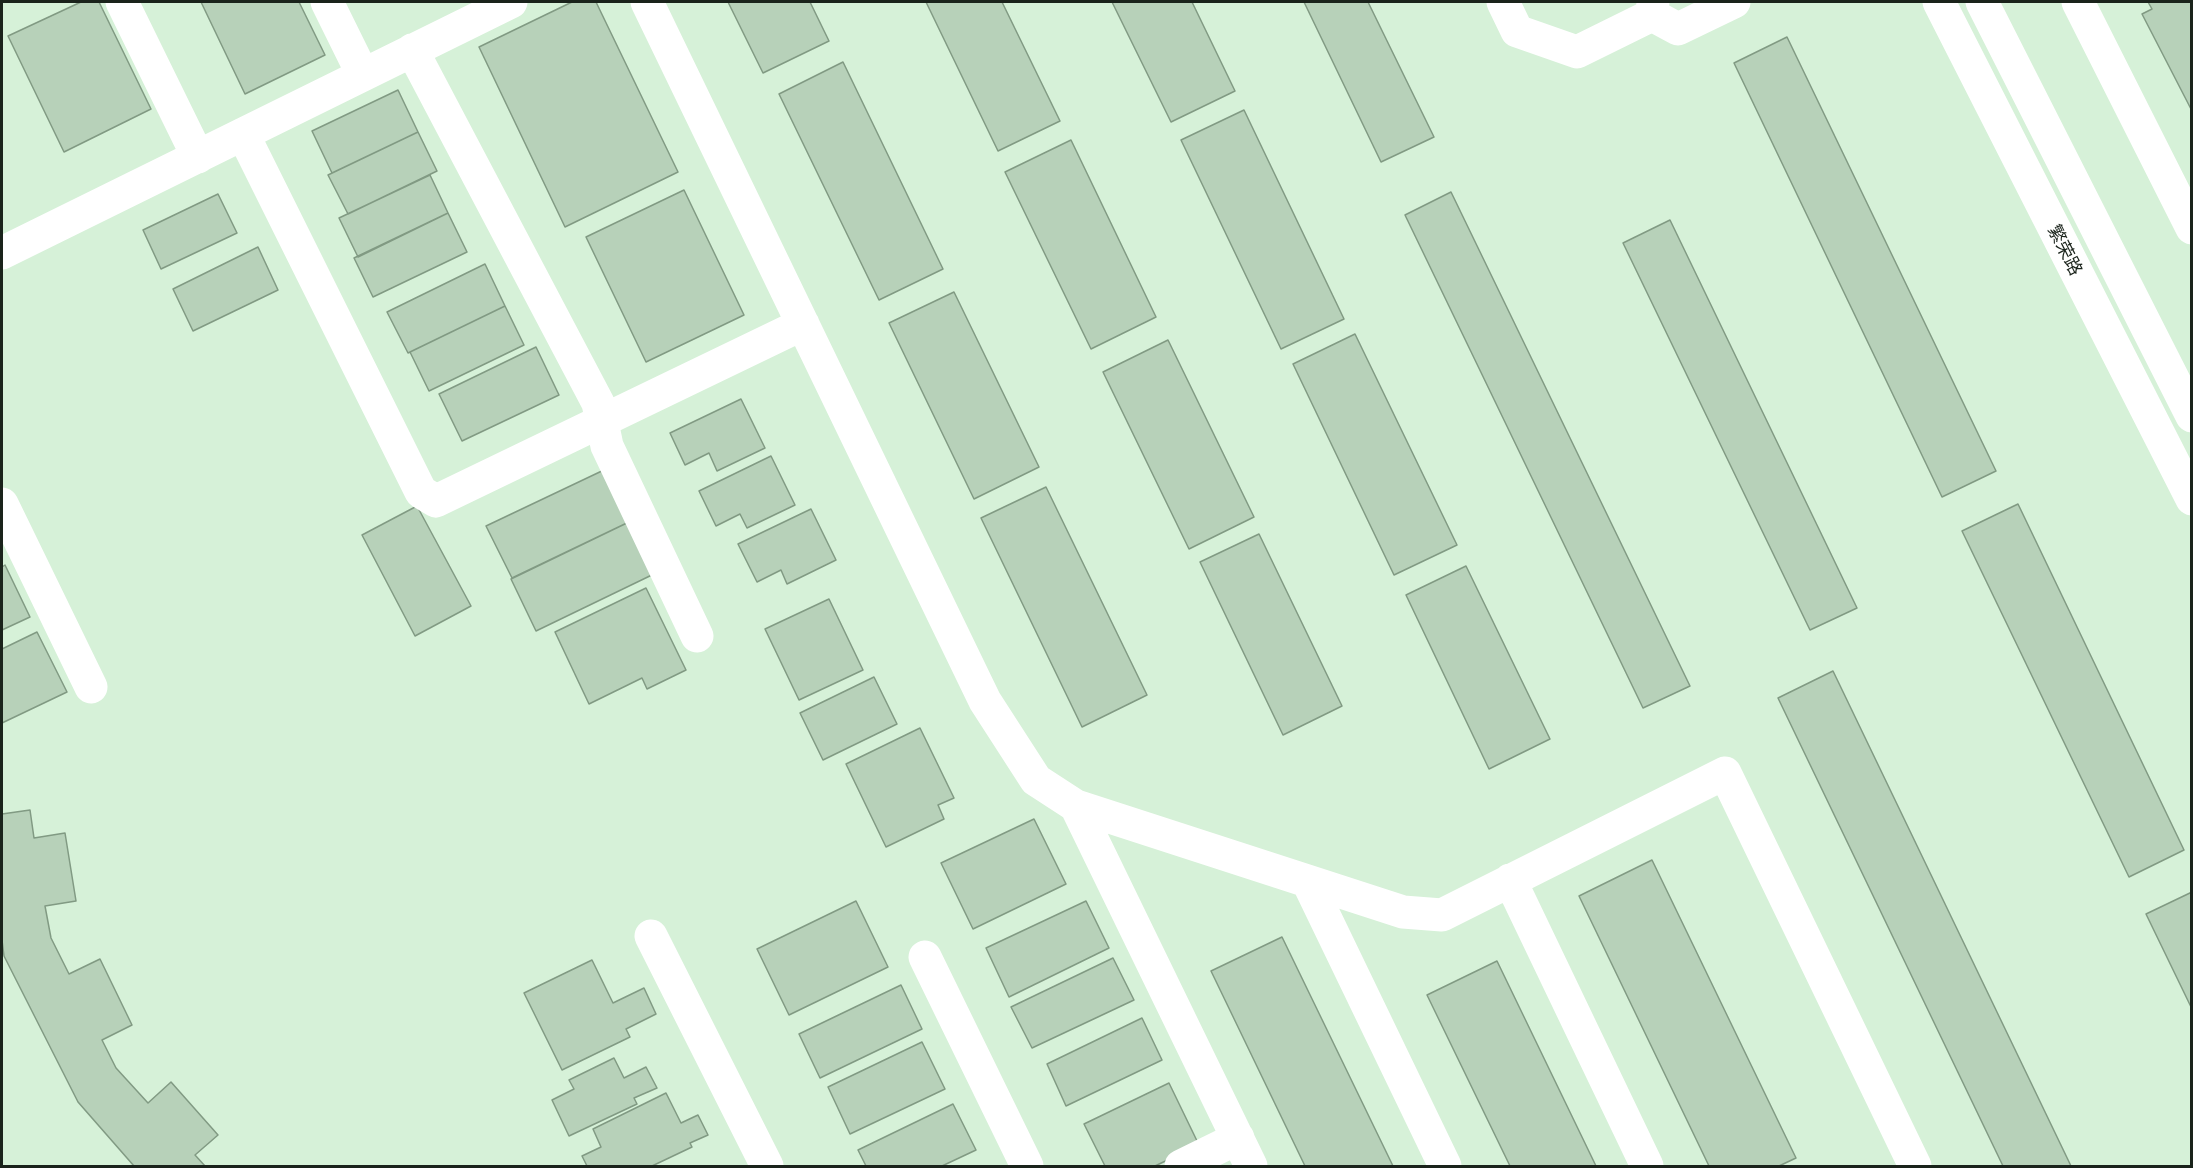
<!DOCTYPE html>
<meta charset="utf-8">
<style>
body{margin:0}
#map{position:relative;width:2193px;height:1168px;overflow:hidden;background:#d6f1d8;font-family:Commissioner,sans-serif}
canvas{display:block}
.frame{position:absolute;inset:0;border:3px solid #1a231b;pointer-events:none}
</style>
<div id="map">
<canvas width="2193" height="1168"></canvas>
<div class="frame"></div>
</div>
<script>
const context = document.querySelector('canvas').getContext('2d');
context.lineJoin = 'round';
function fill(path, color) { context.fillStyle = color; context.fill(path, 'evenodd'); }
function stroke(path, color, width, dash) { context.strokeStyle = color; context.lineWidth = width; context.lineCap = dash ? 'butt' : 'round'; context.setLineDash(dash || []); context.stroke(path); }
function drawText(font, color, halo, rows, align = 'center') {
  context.font = font + ' Commissioner,"Noto Sans SC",sans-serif'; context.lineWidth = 5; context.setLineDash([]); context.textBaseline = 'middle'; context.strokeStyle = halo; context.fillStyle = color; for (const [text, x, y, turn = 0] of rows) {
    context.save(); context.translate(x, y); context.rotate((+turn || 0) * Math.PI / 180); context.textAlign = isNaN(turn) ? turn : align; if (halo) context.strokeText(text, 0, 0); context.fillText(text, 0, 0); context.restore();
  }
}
const building = new Path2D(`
 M81,2H99L151,109L64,152L8,36Z
 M201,2H299L325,55L245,94Z
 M572,2H596L678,172L565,227L479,47Z
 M728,2H810L829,41L763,73Z
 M926,2H1002L1060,121L998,151Z
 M1112,2H1192L1235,91L1171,122Z
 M1304,2H1368L1434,137L1381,162Z
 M2148,2H2192V111L2142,14L2152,9Z
 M1787,37L1996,471L1942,497L1734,63Z
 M843,62L943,269L879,300L779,94Z
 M398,90L418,132L332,173L312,131Z
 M1244,110L1344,319L1281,349L1181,140Z
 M418,132L437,171L348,214L328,175Z
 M1071,140L1156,317L1091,349L1005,172Z
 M430,175L448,213L358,257L339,218Z
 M684,190L744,315L646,362L586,237Z
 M1451,192L1690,686L1643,708L1405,215Z
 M218,194L237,233L161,269L143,230Z
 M448,213L467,252L373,297L354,258Z
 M1670,220L1857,608L1810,630L1623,243Z
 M258,247L278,290L193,331L173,289Z
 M485,264L505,306L408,353L387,312Z
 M954,292L1039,467L974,499L889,323Z
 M505,306L524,345L429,391L410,352Z
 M1355,334L1457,545L1394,575L1293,364Z
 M1168,340L1254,517L1189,549L1103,372Z
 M536,347L559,395L462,441L439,394Z
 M741,399L765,448L717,471L709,453L685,465L670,433Z
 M771,456L795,505L747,528L740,514L716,526L699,491Z
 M606,469L631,521L512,578L486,526Z
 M1046,487L1147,695L1082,727L981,518Z
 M2018,504L2184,850L2129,877L1962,531Z
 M417,506L471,606L415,636L362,535Z
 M811,509L836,560L787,584L781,570L757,582L738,544Z
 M631,521L656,573L536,631L511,579Z
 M1259,534L1342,706L1283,735L1200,562Z
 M5,565L30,617L2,630V567Z
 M1466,566L1550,739L1489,769L1406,595Z
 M646,588L686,670L647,689L642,678L589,704L555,632Z
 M829,599L863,670L799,700L765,629Z
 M37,632L67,692L2,723V649Z
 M1833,671L2071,1166H2003L1778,698Z
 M874,677L897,724L823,760L800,713Z
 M920,728L954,798L938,805L944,819L886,847L846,764Z
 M30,810L34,838L65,833L76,901L45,906L51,938L69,974L100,959L132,1025L102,1040L116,1068L148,1103L171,1082L218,1135L195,1155L205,1166H134L78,1102L4,956L2,940V814Z
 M1034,819L1066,884L973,929L941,863Z
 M1652,860L1796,1158L1779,1166H1709L1579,896Z
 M2192,892V1009L2146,914Z
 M856,901L888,967L789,1015L757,949Z
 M1086,901L1109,948L1009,997L986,948Z
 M1282,937L1393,1166H1305L1211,971Z
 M1113,958L1134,1000L1032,1048L1011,1007Z
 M592,960L613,1003L644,988L656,1014L626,1029L630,1037L562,1070L524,993Z
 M1497,961L1596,1166H1510L1427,995Z
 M901,985L922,1029L820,1078L799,1034Z
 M1142,1018L1162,1060L1066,1106L1047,1064Z
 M922,1042L945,1089L850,1134L828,1087Z
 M614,1058L624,1078L646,1067L657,1088L634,1098L637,1104L569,1136L552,1100L574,1089L569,1080Z
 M1169,1083L1199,1145L1155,1166H1105L1084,1124Z
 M666,1093L681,1123L698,1115L708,1135L690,1143L692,1147L652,1166H587L582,1156L601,1147L593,1129Z
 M953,1104L976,1150L942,1166H866L858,1150Z`);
const minor = new Path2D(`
 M122,2L198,157
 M327,2L363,75
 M647,2L985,701L1036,780L1076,806L1403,912L1442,915L1725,773L1915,1166
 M1503,2L1517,31L1577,52L1652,15
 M1653,2L1652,15L1678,29L1734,2
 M2078,2L2192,228
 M412,50L598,403L607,446L697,636
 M243,134L421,492L436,501L803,324
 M2,253L511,2
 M2,504L91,687
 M1076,806L1251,1166
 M1510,880L1647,1166
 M1308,882L1445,1166
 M651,936L767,1166
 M925,957L1027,1166
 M1181,1166L1238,1138`);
const major = new Path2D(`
 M1939,2L2192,499
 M1982,2L2192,416`);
const streetNames = [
 ["繁荣路",2065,250,63]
];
fill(building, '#b7d1b9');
stroke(building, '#819a83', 1.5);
stroke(minor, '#fff', 33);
stroke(major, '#fff', 33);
drawText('18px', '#1a231b', '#fff', streetNames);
</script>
